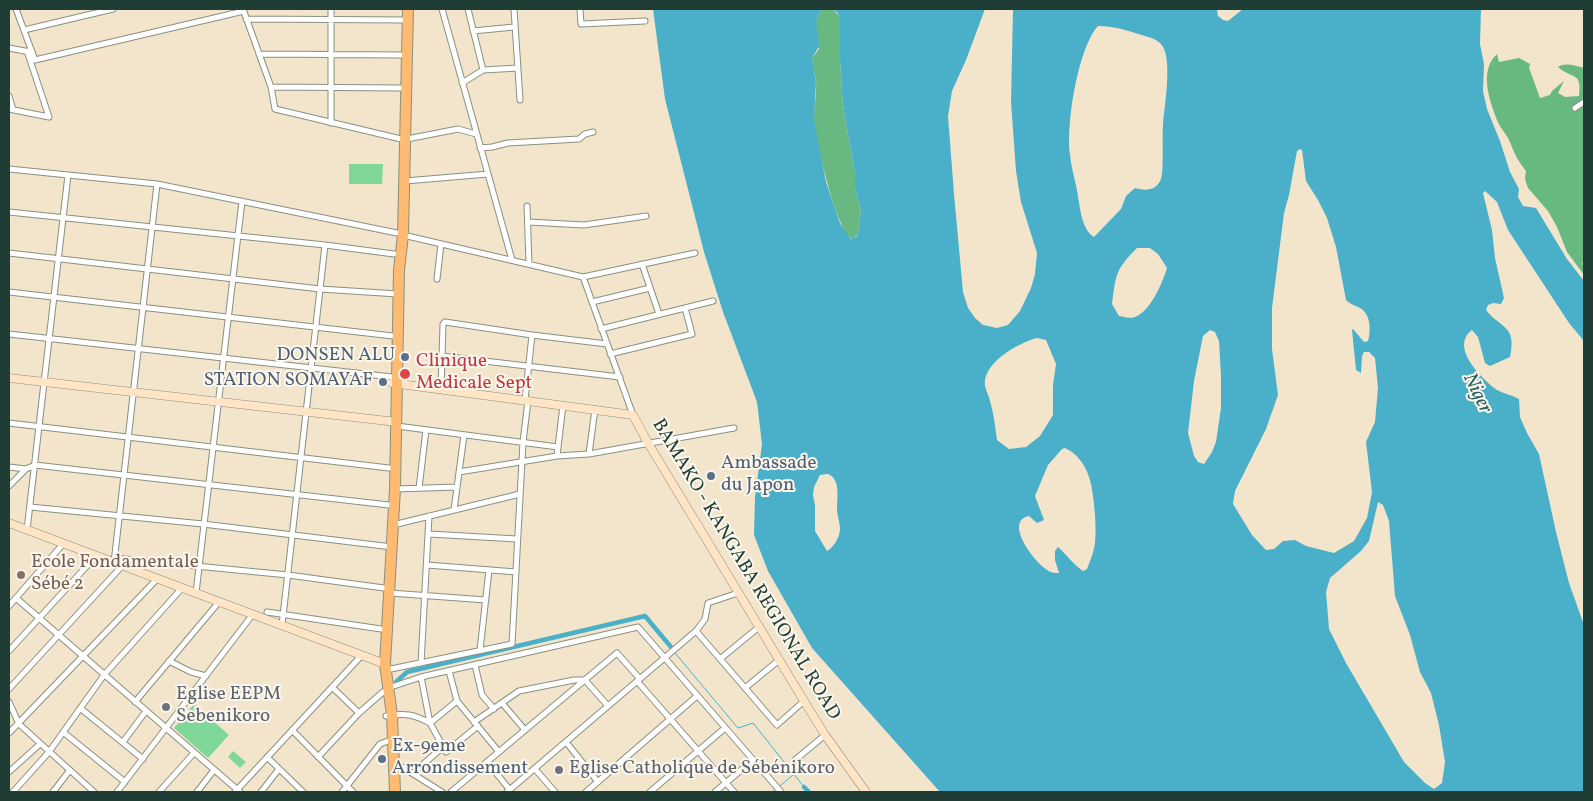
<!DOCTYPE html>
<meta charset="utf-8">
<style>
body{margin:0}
#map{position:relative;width:1593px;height:801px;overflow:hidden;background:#f3e5cb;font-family:Vollkorn,serif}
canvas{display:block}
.frame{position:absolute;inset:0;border:10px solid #1f3d34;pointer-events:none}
</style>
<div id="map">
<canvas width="1593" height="801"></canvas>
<div class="frame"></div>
</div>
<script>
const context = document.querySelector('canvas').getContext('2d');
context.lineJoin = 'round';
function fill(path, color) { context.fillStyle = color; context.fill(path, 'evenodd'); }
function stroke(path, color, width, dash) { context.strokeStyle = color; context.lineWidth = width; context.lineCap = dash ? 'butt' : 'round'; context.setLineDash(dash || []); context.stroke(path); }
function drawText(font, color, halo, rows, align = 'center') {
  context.font = font + ' Vollkorn,serif'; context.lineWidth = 4; context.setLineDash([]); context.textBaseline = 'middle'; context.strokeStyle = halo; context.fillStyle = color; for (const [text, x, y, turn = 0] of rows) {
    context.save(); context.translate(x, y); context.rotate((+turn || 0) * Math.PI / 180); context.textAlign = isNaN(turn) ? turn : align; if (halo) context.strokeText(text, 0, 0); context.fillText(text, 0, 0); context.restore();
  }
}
const green = new Path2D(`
 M349,164H383L382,184H349Z
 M194,704L229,735L208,758L174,728Z
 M233,751L246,762L240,768L228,757Z`);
const forest = new Path2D(`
 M824,9C832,9 836,10 840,18V60L843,106L855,173V190L861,209L858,234L853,239C836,233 816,140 814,120C814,107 817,94 816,81C815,73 812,66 812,58L819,49C817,37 811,17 824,9Z
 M1497,54L1499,62L1519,58L1530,64L1529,68L1540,98L1550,95L1552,91L1564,81L1558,93L1565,97L1579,96C1582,71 1573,80 1558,67C1566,62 1575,66 1584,68V262L1582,263L1584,268V275L1567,252L1557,227L1548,211L1528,188L1525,179L1526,171C1516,158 1515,154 1509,140C1506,133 1499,127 1497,120C1489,99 1479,71 1497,54Z`);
const water = new Path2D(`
 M653,9H824C812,17 817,33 820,45L812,58L816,82L814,120L826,182L840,223L851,239L856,237L858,234L861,209L855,190V173L843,106L840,60V18L837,12L831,9H985L966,60L952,91L948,116L954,194L963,292L968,308L975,318L983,325L997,328L1008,325L1020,311L1031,288L1035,274L1037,253L1021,202L1016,171L1011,102L1013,9H1217L1218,16L1223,20L1228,21L1243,9H1481L1480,44L1484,64L1483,91L1487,109L1500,141L1510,172L1519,189L1518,197L1523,206L1536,208L1567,259L1584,281V341L1569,323L1508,230L1497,202L1485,191L1483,193L1492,230L1495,258L1504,298L1501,304L1493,303L1488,305L1486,310C1501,329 1517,325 1510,357L1490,366L1485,363L1478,337L1472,330C1449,347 1482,379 1497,390C1504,394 1512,395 1519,399L1520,417L1527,433L1539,454L1556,532L1569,583L1584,625V792H940L812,648L768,571L754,535L755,497L762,444L757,402L723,312L704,252L665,99ZM1098,26C1111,26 1123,29 1135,33C1144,36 1153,37 1160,43C1174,55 1164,108 1163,125C1162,136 1164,172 1161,179C1156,191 1146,191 1135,188L1126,196L1121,209L1094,237C1082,230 1080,208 1078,196C1076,182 1071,168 1070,154C1066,124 1078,48 1098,26ZM1300,149L1302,150L1306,181L1318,200L1327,218L1336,247L1346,300C1351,305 1355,305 1360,308C1371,314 1371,331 1368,341L1364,342L1353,329L1352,330L1356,370L1361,373L1362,356L1364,352H1369L1375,358L1378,388L1375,422L1366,442L1372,492L1367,518L1354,541L1334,553L1306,546L1295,540L1283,541L1274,549L1266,550L1252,535L1233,504L1235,491L1266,429L1278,395L1272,349V308L1284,213L1289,195L1297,151ZM1137,248H1150L1158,254L1167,268C1163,282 1150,312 1135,317C1130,319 1125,317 1119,316L1112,304C1116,275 1115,270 1137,248ZM1210,330L1215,332L1219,341L1221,376V408L1216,442L1212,452L1204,464L1198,462L1194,456L1188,433L1194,381L1203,336ZM1037,338L1046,340L1056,364L1053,385V415L1040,436L1026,447L1009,449L997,440C995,427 994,414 990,401C989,396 986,391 985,386C982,363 1018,343 1037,338ZM1065,448C1077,453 1085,465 1089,477C1094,491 1097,529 1095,543C1094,552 1090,561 1087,569L1083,571C1073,564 1067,555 1058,547L1055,551V560L1059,573C1056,573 1053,573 1051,572C1037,567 1002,521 1029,516L1037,523L1044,520L1035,496L1048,465L1062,449ZM828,474C841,479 837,499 837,509C837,516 840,522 840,529C840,537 833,548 827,551L815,531V505L813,495L814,487L820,475ZM1378,502L1383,505L1389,521L1395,596L1410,635L1420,672L1431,693L1439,725L1445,762L1442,783L1434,789L1425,783L1404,762L1346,663L1329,629L1326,592L1330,578L1361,551L1369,541Z`);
const stream = new Path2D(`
 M675,653L738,728L753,723L804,787
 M780,786L793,775
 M772,792L774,790`);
const canal = new Path2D(`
 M396,682L407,672L645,616L671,647
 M804,787L809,792`);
const street = new Path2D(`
 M16,9L35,60L244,11
 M243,9L271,87L275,109L401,139
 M442,9L512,260
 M468,9L483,70
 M514,9L520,100
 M580,9L581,24L645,21
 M246,19L408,20
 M24,30L113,9
 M473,31L514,27
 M9,48L30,52
 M259,54L402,55
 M462,83L483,70L518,68
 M271,87L402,88
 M9,96L13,110
 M1575,108L1584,102
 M9,109L49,117L27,51
 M331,123V9
 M407,139L458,129L476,134
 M480,148L492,147L508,143L579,139L585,134L593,132
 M9,169L157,184L397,233
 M405,181L488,174
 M527,206L529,264
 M9,212L325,245L394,254
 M528,222L584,225L646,216
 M403,235L583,277L633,415
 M9,253L320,289L398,294
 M642,264L659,314
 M583,277L695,253
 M437,279L441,244
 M9,292L393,336
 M592,302L650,288
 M601,329L713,301
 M9,334L392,377
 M610,354L692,334L685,308
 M442,356L620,377
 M441,390L443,324L445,322L532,335L607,344
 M525,400L532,335
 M9,423L389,468
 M397,426L558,447
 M589,454L595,409
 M557,456L563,405
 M9,467L26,469L35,465L389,505
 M459,472L557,456L589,454L734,428
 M9,486L26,469
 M419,488L426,430
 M395,489L457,487
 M30,507L203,524L392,547
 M454,510L464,435
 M393,525L520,494
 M27,530L68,175
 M429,534L517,539
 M114,558L288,575L384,588
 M114,563L157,184
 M427,565L516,572
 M196,593L242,201
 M390,593L486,600
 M16,598L240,792
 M9,606L63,544
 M267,612L381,629
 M282,625L325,245
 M696,631L777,725L804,701
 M480,650L489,570
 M9,651L96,556
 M720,659L759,627
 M169,661L191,672L206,676
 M421,663L429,516
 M475,665L482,695L494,709
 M386,670L512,644L523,442L528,401
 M449,671L457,701L499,752
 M421,677L430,723L446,752L478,726
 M637,681L734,792
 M332,687L359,713
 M388,688L421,677L638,627L781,792
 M745,688L779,660
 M9,689L122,566
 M9,702L19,724L94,792
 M135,702L219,602
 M502,703L525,730
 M80,708L143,759
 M386,716C406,713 413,714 430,723L457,701
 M474,722L519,691L574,680H585L608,706
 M292,730L353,792
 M63,732L125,782
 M9,733L157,579
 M123,742L146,711
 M566,742L598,782
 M267,757L303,792
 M318,757L359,713L383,692
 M795,760L825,735
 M487,762L510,790
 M394,766L402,767L442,792
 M535,769L555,792
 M9,772L40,744
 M413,773L443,747
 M13,792L49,752L104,675L182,588
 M53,792L70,770
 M117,792L253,614
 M159,792L194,753
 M197,792L214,770
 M235,792L362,655
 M261,792L279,769
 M342,792L380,744L388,741
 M451,792L617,653L640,679
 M507,792L696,631L705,619L708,603L738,593
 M586,792L697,696
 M650,792L725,728
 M715,792L753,760`);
const secondary = new Path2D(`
 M9,378L397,422
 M392,383L633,415L648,443L804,701L825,735L866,792
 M9,523L385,664`);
const highway = new Path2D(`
 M395,792L392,715L385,664L395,489L399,270L403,235L408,9`);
const markers = [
 [405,357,5,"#5c6f8a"],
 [405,374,6,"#e0444e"],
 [383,382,5,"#5c6f8a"],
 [711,476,5,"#5c6f8a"],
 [21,575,5,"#8d6e63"],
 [166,707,5,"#6b7280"],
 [382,759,5,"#5c6f8a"],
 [559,770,5,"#6b7280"]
];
const serviceNames = [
 ["DONSEN ALU",395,357],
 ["STATION SOMAYAF",373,382],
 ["Ambassade",721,465,"left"],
 ["du Japon",721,487,"left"],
 ["Ex-9eme",392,748,"left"],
 ["Arrondissement",392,770,"left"]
];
const healthNames = [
 ["Clinique",416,363],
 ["Medicale Sept",416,385]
];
const educationNames = [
 ["Ecole Fondamentale",31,564],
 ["Sébé 2",31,586]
];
const streetNames = [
 ["BAMAKO - KANGABA REGIONAL ROAD",745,570,59]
];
const worshipNames = [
 ["Eglise EEPM",176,696],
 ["Sebenikoro",176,718],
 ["Eglise Catholique de Sébénikoro",569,770]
];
const waterNames = [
 ["Niger",1476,394,64]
];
fill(green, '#80d79a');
fill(forest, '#68b882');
fill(water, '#4ab0ca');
stroke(stream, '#4ab0ca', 1);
stroke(canal, '#4ab0ca', 4.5);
stroke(street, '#899180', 7);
stroke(secondary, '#899180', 9);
stroke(highway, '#899180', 12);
stroke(street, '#fff', 5);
stroke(secondary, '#ffe4c6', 8);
stroke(highway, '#febb71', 10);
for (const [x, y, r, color] of markers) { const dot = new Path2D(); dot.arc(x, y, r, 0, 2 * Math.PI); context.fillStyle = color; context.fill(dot); stroke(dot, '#fbf7ec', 2); }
drawText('19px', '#4e5e75', '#fbf7ec', serviceNames, 'right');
drawText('19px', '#be3a42', '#fbf7ec', healthNames, 'left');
drawText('19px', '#785e54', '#fbf7ec', educationNames, 'left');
drawText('19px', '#1f3d34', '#fbf7ec', streetNames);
drawText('19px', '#5b616d', '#fbf7ec', worshipNames, 'left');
drawText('italic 20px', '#2c6061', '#fbf7ec', waterNames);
</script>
